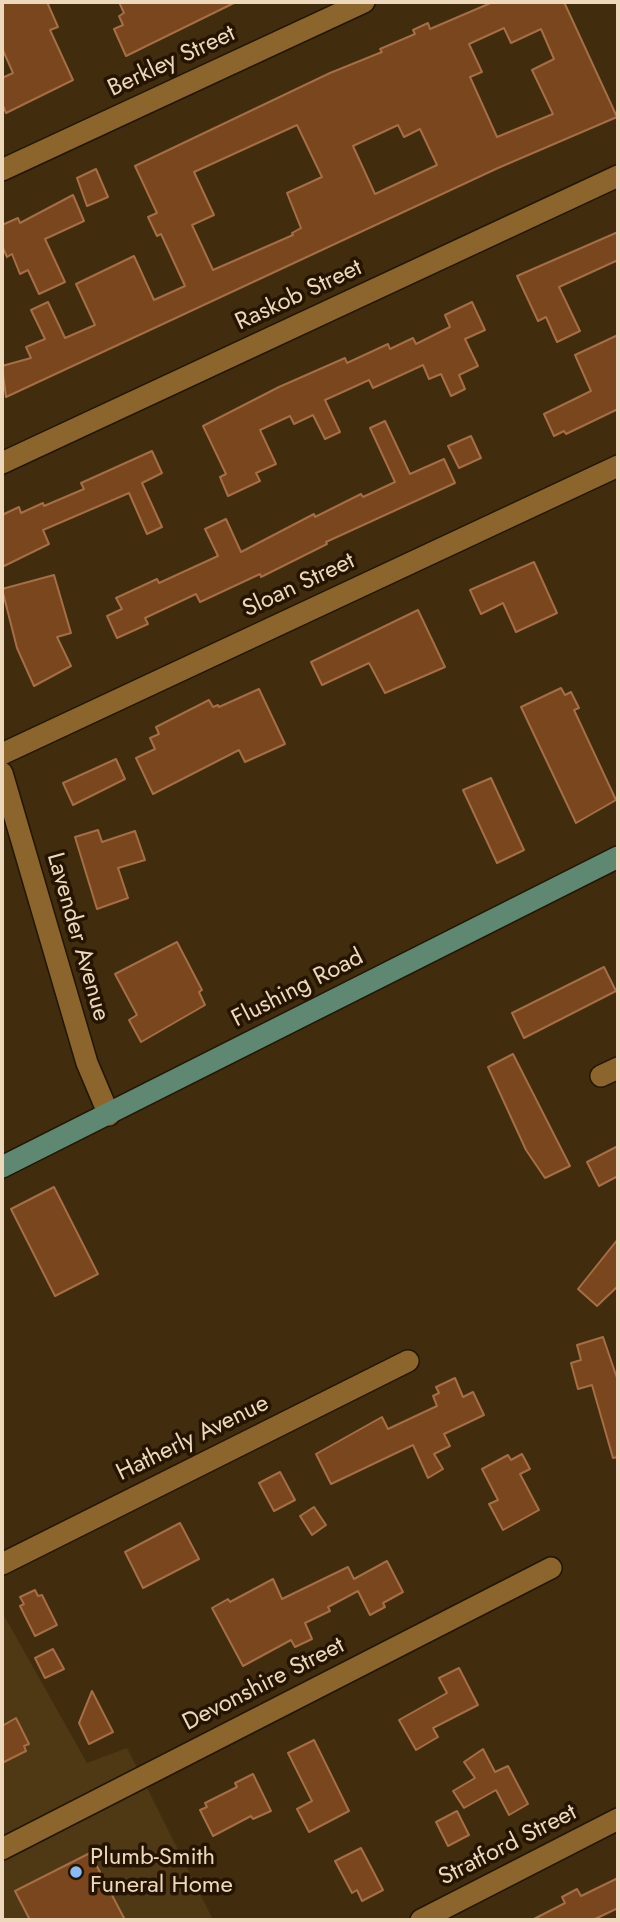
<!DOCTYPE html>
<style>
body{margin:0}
#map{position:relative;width:620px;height:1922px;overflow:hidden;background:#412d0d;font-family:Jost,sans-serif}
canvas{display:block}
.frame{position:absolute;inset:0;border:4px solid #eed8bc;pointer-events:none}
</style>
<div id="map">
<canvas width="620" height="1922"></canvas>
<div class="frame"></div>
</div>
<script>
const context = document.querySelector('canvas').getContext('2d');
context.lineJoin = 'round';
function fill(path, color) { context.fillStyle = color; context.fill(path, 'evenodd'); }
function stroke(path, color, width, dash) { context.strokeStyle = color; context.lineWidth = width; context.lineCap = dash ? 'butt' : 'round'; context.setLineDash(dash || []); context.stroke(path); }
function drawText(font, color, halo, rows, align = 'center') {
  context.font = font + ' Jost,sans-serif'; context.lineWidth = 7; context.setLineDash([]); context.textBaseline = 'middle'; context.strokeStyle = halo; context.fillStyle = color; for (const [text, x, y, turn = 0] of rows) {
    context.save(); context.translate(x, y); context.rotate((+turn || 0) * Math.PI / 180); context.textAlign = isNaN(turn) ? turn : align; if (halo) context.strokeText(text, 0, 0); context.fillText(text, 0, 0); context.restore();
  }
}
const built = new Path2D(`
 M2,1612L87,1763L127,1748L213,1920H5L2,1913Z`);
const building = new Path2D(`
 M2,2H47L58,27L50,30L73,80L6,113L2,103V78L13,73L2,48Z
 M119,2H236L126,56L114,29L123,25L119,16L124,13Z
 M493,2H564L617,117L498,168L6,397L2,366L31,358L26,347L45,339L31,310L48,302L65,338L95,325L76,284L134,256L154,300L185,286L161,234L157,236L148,217L157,213L135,166L330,73L382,52L380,49L415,34L413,30L428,23L430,29ZM504,28L511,43L541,29L554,59L532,70L553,114L497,137L470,77L482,72L469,44ZM297,125L322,177L287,193L301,228L292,233L293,235L213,270L192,225L214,215L194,172ZM398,125L404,137L420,129L437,165L375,194L353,146Z
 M96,169L108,197L87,206L77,178Z
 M73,195L84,221L45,239L65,282L39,294L28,270L20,274L12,254L7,257L2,246V225L18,218L20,223Z
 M618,232V260L559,287L580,331L557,342L546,317L538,321L517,276Z
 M472,302L485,330L465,339L478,366L459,375L465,389L451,396L441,374L429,379L423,365L373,388L369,380L325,400L340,432L325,439L313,415L294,424L290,416L260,430L276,464L256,473L260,481L228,496L220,477L226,474L203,426L279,387L345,358L347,363L388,344L390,349L413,338L416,344L450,327L445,315Z
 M618,335V409L566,434L564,431L554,436L544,414L591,391L575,355Z
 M385,421L410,474L444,459L455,483L326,542L327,544L261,577L260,574L200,602L196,594L145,618L148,624L117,638L107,616L122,609L116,598L157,579L159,583L218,556L205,529L226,519L241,552L314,514L315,517L361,494L363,497L395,482L370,428Z
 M471,436L481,458L459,468L448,446Z
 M152,451L162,473L142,483L162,527L147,534L129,493L43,530L49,544L2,567V515L19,507L21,513L43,503L44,506L84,489L81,483Z
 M534,562L557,613L516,632L503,603L481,614L470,590Z
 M54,575L71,633L57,637L71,666L34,686L17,648L2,589Z
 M418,610L445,667L385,693L369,663L322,685L311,662Z
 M561,688L565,695L571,692L579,708L574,710L616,800L576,823L521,707Z
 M259,689L285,744L245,762L239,750L153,794L136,758L155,749L150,738L159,734L156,727L209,700L213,707L218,705L219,707Z
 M116,759L125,779L73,805L63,783Z
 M491,778L524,850L497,863L463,790Z
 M98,830L102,842L135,831L145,860L118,868L128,898L97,909L75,837Z
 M177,942L202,990L199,992L205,1005L141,1042L129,1020L137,1015L115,974Z
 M604,967L616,991L524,1038L512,1013Z
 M513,1054L570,1166L545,1178L526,1150L488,1067Z
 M618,1146V1176L599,1186L587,1162Z
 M54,1187L98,1274L55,1296L11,1209Z
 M618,1239V1286L597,1306L578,1289Z
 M603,1337L618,1381V1457L613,1458L592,1385L578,1389L571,1363L581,1360L577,1345Z
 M455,1378L463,1397L473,1392L484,1415L444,1434L450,1446L434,1454L443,1469L428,1478L413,1445L331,1484L316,1454L382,1417L388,1429L437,1406L433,1396L439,1393L436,1387Z
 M522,1454L530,1469L520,1474L539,1510L503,1530L489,1504L498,1500L482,1469L508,1455L511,1460Z
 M280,1472L295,1500L274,1511L259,1483Z
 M314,1507L326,1525L312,1535L300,1516Z
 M180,1523L199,1559L143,1588L125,1552Z
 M387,1561L403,1592L383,1603L385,1607L370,1615L358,1591L328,1607L330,1611L305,1623L312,1639L295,1647L291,1640L243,1666L212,1608L228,1599L230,1602L273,1579L282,1599L348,1567L354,1579Z
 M35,1590L38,1596L42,1595L57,1625L35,1636L20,1606L24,1604L20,1597Z
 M53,1649L64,1669L45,1678L35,1658Z
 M459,1668L478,1705L433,1728L438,1737L416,1750L399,1720L447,1693L439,1678Z
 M92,1691L113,1732L89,1744L79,1723Z
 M16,1718L29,1744L24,1746L26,1751L2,1763V1726Z
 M314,1740L349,1811L309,1832L297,1809L312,1801L288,1753Z
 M483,1749L495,1772L508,1766L528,1804L509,1815L496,1790L464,1808L453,1791L475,1778L464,1762Z
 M253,1774L271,1811L253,1819L251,1816L213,1836L200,1810L207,1807L205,1803L237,1787L235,1783Z
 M457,1811L469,1835L448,1846L436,1822Z
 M361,1848L383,1890L362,1901L357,1890L352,1893L335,1861Z
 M90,1853L125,1920H30L15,1891Z
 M618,1878V1908L593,1920H532L565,1903L562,1897L577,1889L581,1896Z`);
const minor = new Path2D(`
 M2,170L364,2
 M2,463L618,176
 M2,754L618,466
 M2,773L87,1063L109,1115
 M601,1076L618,1068
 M2,1564L408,1361
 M2,1849L551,1568
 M421,1920L618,1819`);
const major = new Path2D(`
 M2,1167L618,857`);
const markers = [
 [76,1872,7,"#88bafc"]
];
const streetNames = [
 ["Berkley Street",172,62,-25],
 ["Raskob Street",299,296,-25],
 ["Sloan Street",299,586,-25],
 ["Lavender Avenue",77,937,74],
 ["Flushing Road",298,989,-27],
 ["Hatherly Avenue",193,1439,-26],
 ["Devonshire Street",264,1685,-27],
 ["Stratford Street",508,1846,-27]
];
const poiNames = [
 ["Plumb-Smith",90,1858],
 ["Funeral Home",90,1886]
];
fill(built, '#4f3814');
fill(building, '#7a461d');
stroke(building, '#a56e46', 2);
stroke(minor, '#221605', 24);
stroke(major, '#221605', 24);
stroke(minor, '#8b652b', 21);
stroke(major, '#5e8871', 21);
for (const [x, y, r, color] of markers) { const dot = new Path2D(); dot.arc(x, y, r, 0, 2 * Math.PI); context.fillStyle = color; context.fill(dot); stroke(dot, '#251500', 2.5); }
drawText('24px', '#eed8bc', '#251500', streetNames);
drawText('24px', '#eed8bc', '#251500', poiNames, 'left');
</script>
